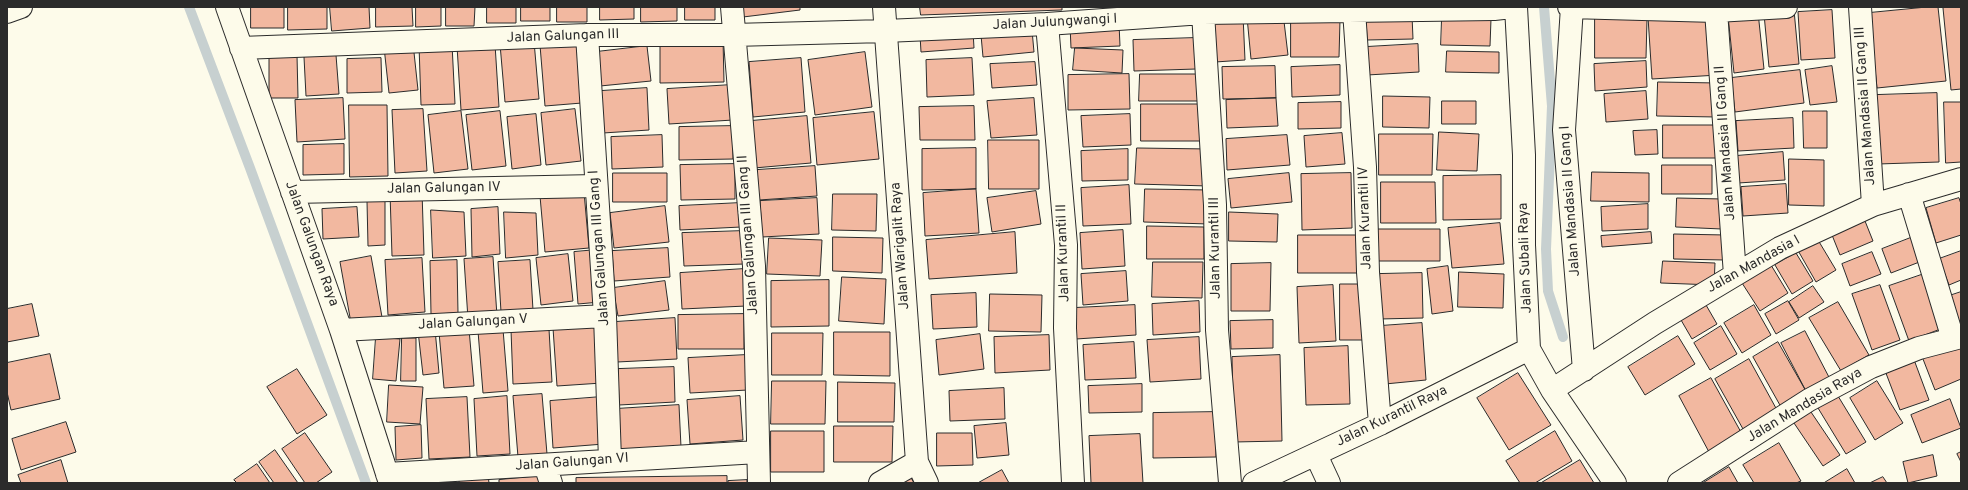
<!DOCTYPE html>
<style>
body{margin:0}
#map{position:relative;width:1968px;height:490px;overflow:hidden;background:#fdfbea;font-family:Overpass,sans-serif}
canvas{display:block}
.frame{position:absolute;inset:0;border:8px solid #2b2b2b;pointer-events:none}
</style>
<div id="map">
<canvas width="1968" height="490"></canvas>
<div class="frame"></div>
</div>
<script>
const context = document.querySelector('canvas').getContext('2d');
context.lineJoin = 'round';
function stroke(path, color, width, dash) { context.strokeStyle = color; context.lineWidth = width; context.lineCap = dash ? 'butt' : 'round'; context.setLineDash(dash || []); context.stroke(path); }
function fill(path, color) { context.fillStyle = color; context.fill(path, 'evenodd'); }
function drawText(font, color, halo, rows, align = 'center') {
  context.font = font + ' Overpass,sans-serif'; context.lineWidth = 3; context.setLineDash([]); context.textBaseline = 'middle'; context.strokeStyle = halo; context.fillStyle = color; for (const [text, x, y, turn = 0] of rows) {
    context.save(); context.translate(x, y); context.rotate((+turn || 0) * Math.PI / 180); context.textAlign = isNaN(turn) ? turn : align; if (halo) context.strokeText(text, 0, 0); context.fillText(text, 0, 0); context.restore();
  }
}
const stream = new Path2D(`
 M189,7L250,168L366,483
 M1544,7L1552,106L1546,249L1548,291L1563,337`);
const building = new Path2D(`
 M251,7H284V28H251Z
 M288,7H327V29L288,30Z
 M330,7H369L370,28L332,31Z
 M376,7H412L413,26L376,27Z
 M416,7H441V26L416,27Z
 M446,7H475L474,26H446Z
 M487,7H516V23H487Z
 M521,7H550V21H521Z
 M557,7H587V22H557Z
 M600,7H634V19L600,20Z
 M641,7H677V21L641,22Z
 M685,7H715V20H685Z
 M742,7H800V10L743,17Z
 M920,7H1062V10L921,15Z
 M1927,7H1938L1946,81L1877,88L1869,13Z
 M1961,7V89L1951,90L1943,8Z
 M1794,10L1799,64L1769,67L1764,14Z
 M1832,10L1835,58L1801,60L1798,12Z
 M1714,12L1718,75L1652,79L1648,17Z
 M1758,12L1764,69L1734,73L1728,16Z
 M1283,13L1288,55L1251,59L1247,17Z
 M1243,15L1245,60L1215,62L1213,16Z
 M1412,15L1413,39L1367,40L1366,16Z
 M1442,18L1491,19L1490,46L1441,45Z
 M1595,18L1647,19L1646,58H1595Z
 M1291,20H1340L1339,57H1291Z
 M1119,23L1120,46L1071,48L1070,25Z
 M1032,30L1034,52L983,57L981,35Z
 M973,31L974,48L921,52L920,35Z
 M1194,38L1196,69L1134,71L1133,40Z
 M723,39L724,82L660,83V40Z
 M534,41L539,99L505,102L500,44Z
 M577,41L582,103L545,106L540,45Z
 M413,43L418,90L389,93L384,47Z
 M452,44L455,104L421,105L419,45Z
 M495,44L499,107L461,110L457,46Z
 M1418,44L1419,72L1367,75L1366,47Z
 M647,46L651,81L600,86L596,52Z
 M1075,48L1123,50L1122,73L1073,70Z
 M1447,51L1499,52V73L1446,72Z
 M865,52L872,107L815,115L808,60Z
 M297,55L298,98H269V56Z
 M336,55L339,94L306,96L304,57Z
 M381,58L382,92L347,93V59Z
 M801,58L805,112L753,117L749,62Z
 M972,58L974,95L927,97L926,60Z
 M1646,61L1647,87L1595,91L1594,64Z
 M1035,62L1037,85L992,88L990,64Z
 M1340,65V95L1292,97L1291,67Z
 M1275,66L1276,98L1223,99L1222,67Z
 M1832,66L1837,102L1810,105L1805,70Z
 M1800,70L1804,103L1735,112L1731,78Z
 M1129,74L1130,109L1068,110V75Z
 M1140,74H1201V101H1139Z
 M1658,82L1718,83L1717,117L1657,116Z
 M731,85L733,120L669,124L667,89Z
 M647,88L649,130L603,133L601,91Z
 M1646,91L1648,119L1606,122L1604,94Z
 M1937,93L1939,162L1878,164L1876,95Z
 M1383,96L1430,97L1429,128L1383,127Z
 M343,98L345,139L297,142L295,100Z
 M1034,98L1037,135L991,138L987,101Z
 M1276,98L1278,126L1227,128L1226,100Z
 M1442,101H1476V124H1442Z
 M1341,102V128L1298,129V103Z
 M1944,102H1961V162L1946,163Z
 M1141,104H1203V141H1141Z
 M349,105H387L388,176L350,177Z
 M974,106L975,140H920L919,107Z
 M423,109L427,171L395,173L392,110Z
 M575,109L581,161L546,165L541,113Z
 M461,111L468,169L434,173L428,115Z
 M500,111L506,166L472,170L466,115Z
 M1803,111H1827V148H1804Z
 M874,112L879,159L817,165L813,118Z
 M536,114L541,165L512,169L507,117Z
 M1130,114L1131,145L1083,147L1081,116Z
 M807,116L811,163L754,168L751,121Z
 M1793,118L1794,148L1738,151L1736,121Z
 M1663,125H1718V158H1663Z
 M733,126V159L679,160V127Z
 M1657,130L1658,154L1635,155L1633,131Z
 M1439,132L1479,134L1477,171L1437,170Z
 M1342,133L1345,164L1306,167L1304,136Z
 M1379,134H1433L1432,175H1379Z
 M662,135L663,167L612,169L611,137Z
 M1287,135L1290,165L1227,170L1226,139Z
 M988,140H1039V189H989Z
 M344,144V174L303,175V145Z
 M976,148V189L922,190V149Z
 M1137,148L1210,149L1209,186L1135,184Z
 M1128,149V180L1082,181L1081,151Z
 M1783,152L1785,180L1738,183L1736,156Z
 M1789,159L1824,160V206L1789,205Z
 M735,164V199L681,200L680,165Z
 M1662,165H1712V194H1662Z
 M815,166L817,196L759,200L757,170Z
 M1592,172L1649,173V202L1591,201Z
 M613,173H667V202H613Z
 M1289,173L1292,202L1231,208L1228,179Z
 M1351,173L1352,228L1302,230L1301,174Z
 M1501,175V219L1443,220V176Z
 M1381,182H1435L1436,223H1381Z
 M1786,184L1788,213L1743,216L1741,187Z
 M1129,185L1131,224L1083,226L1081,188Z
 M976,189L979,233L925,236L923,193Z
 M1145,189L1210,190L1209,224L1144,222Z
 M422,191L424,255L392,256L390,193Z
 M1036,191L1041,224L992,232L987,198Z
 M584,192L589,248L545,252L540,196Z
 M833,194H877L876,231L832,230Z
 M817,198L819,234L762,237L760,201Z
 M1677,198L1723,199L1722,229L1676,227Z
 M1959,198L1961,204V235L1936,243L1926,208Z
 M385,200V245L368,246L367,201Z
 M740,203L741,227L680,230L679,206Z
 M1648,204V229L1602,231L1601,207Z
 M665,206L669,242L614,248L610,213Z
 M357,207L359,237L323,239L322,209Z
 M498,207L500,254L472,257L471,209Z
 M431,210L464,212L466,256L433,258Z
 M504,212L536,213L538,255L506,258Z
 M1229,212L1278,214L1277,242L1229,241Z
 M1865,221L1873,241L1840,255L1832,235Z
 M1500,223L1504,264L1452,268L1448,228Z
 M1147,226L1204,227V259H1147Z
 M1376,229H1440V261H1375Z
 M1123,230L1125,266L1082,269L1080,233Z
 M743,231L744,264L684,266L682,233Z
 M1015,232L1017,273L929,279L926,240Z
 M1651,232L1652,243L1602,247L1601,236Z
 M1674,234L1726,235L1725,260L1674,259Z
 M1298,235H1360L1359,273H1298Z
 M1815,235L1836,270L1816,282L1796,247Z
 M833,237L883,238L882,273L833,271Z
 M1913,237L1922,261L1891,273L1882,249Z
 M769,238L822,240L820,276L767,274Z
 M668,248L670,277L614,281L612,251Z
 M596,250L600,302L578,304L574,252Z
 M1961,251V280L1949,285L1939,259Z
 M1872,252L1881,274L1850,286L1842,264Z
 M1796,253L1813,281L1792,294L1775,265Z
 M568,254L573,301L541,305L536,258Z
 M371,256L382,317L351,323L340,262Z
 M493,257L497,316L468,319L464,259Z
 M422,258L425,312L388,315L385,260Z
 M457,260L458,313L431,314L430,261Z
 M530,260L533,310L501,312L498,262Z
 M1663,261L1715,263L1714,285L1661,283Z
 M1153,262H1203L1202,298L1152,297Z
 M1271,263L1270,311H1231V264Z
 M1771,265L1788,293L1760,311L1742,283Z
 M1448,266L1453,311L1432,314L1427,269Z
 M744,269L746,306L682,309L680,273Z
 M1126,271L1128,301L1083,305L1081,274Z
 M1459,272L1504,274L1503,308L1458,307Z
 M1422,273L1423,318L1379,319L1378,274Z
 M1924,274L1943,328L1909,341L1889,286Z
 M842,277L886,279L884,324L839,321Z
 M829,280V326L771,327V281Z
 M665,281L669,310L618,316L613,288Z
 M1340,284H1367V340H1340Z
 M1333,285L1336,341L1299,343L1297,287Z
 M1880,285L1900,340L1872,350L1852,294Z
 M1813,286L1824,302L1799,318L1789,302Z
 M1961,292V327L1958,328L1949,296Z
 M976,293L977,327L933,329L931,295Z
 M990,294L1042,295L1041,332L989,331Z
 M1199,301L1200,332L1153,335L1152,304Z
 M1788,301L1799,320L1776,334L1765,314Z
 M1838,302L1869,355L1841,371L1809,318Z
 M32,304L39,336L7,342V309Z
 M1135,305L1136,335L1076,339L1074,308Z
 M1706,305L1717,324L1692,339L1681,320Z
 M1754,305L1771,335L1742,353L1724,323Z
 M744,314V349H678V315Z
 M675,318L677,359L617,362L615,322Z
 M1273,320V348L1231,349L1230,321Z
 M1422,323L1426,380L1385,384L1380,326Z
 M599,325L602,383L557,386L553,328Z
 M1721,326L1737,354L1710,370L1694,343Z
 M435,329L439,373L423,375L418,331Z
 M469,329L474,386L444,388L439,332Z
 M503,329L508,391L483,393L478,331Z
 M549,329L552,382L513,384L511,330Z
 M1805,331L1831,381L1807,393L1781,343Z
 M834,332H890V376L834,375Z
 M772,333H823L822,375H772Z
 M980,334L984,369L939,375L936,340Z
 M1049,335L1050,370L995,373L994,337Z
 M1678,336L1695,364L1645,395L1628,367Z
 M376,337L400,339L396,381L373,379Z
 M1199,337L1201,379L1150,382L1147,340Z
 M402,338H416V381H401Z
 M1134,342L1136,378L1085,380L1083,345Z
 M1778,342L1807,393L1781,407L1753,357Z
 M1961,343V379L1935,390L1923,359Z
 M1348,346L1350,404L1306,405L1304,348Z
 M50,354L60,399L11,410L7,392V363Z
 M746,355L748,390L690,393L688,358Z
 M1280,355L1282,441L1234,442L1232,357Z
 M1913,357L1929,400L1900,410L1884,368Z
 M1749,359L1777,410L1743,429L1715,379Z
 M674,367L675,402L619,405L618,369Z
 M297,369L327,415L297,434L267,387Z
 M1518,373L1551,425L1509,450L1477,398Z
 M1711,378L1742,434L1709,452L1679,396Z
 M772,381H826L825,424H771Z
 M1877,381L1903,423L1875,440L1850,398Z
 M838,382L895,383L894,422H838Z
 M1142,384V412L1089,413L1088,386Z
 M389,385L423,387L420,424L387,422Z
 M1004,388L1005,419L950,421L949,391Z
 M542,394L547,454L518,457L513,396Z
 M507,396L510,454L477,456L474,399Z
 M740,396L743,440L690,444L687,400Z
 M1838,396L1866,442L1846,454L1818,408Z
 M467,397L470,457L429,459L426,399Z
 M601,397L604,444L553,448L550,401Z
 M1950,399L1961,428L1922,443L1911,415Z
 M679,405L681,447L617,450L615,409Z
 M1216,412V457L1153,458V413Z
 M1811,412L1840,455L1823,466L1794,423Z
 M66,422L76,452L21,470L12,439Z
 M1006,423L1009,455L977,458L974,426Z
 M421,425L422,458L396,460L395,427Z
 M834,426H893L892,462H834Z
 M771,431H824V472H771Z
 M1555,431L1572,461L1535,483H1520L1506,461Z
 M305,433L332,472L316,483H305L282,449Z
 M937,433H972L973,465L937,466Z
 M1140,434L1143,483H1091L1089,436Z
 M1779,443L1801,481L1796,483H1754L1743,465Z
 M275,450L298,483H274L259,462Z
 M1961,452V462L1957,454Z
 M1933,455L1937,476L1908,483L1903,462Z
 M61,460L68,483H21L18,475Z
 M1580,460L1594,483H1541Z
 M257,464L270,483H237L234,480Z
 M1729,467L1738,483H1703Z
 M1847,469L1855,483H1824Z
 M1002,470L1009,483H978Z
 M908,472L914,483H888Z
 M488,475L489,483H459V479Z
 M539,476L540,483H499V480Z
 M727,476V483H576V478Z
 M1883,477L1887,483H1870Z
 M455,478L456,483H418Z
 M747,480V483H728V481Z`);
const minor = new Path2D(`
 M227,7L341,330L390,483
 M732,7L754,266L759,483
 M884,7L917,462L927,483
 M1516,7L1524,155V245L1529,349L1552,390L1615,483
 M1569,7L1716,11L1786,7
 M1572,7L1564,130L1584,370
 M1860,7L1873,205
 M1354,11L1365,167L1368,272L1380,424
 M1716,11L1735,275
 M7,12L21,7
 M1203,13L1215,205L1217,330L1230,483
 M1047,24L1066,245L1065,328L1073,483
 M587,35L605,316L610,460
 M241,48L587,35H733L885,31L1047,24L1203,13L1494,9L1512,7
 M292,192L596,186
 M1909,194L1953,339
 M341,330L605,316
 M1552,390L1655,323L1780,248L1873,205L1961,179
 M1316,455L1329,483
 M545,465L551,483
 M387,474L758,452
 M880,483L917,462
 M1254,483L1380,424L1529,349
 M1679,483L1809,400L1871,367L1919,348L1961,337`);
const streetNames = [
 ["Jalan Julungwangi I",1055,23,-3],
 ["Jalan Galungan III",563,37,-2],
 ["Jalan Mandasia II Gang III",1866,106,-94],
 ["Jalan Mandasia II Gang II",1726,143,-94],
 ["Jalan Galungan IV",444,189,-1],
 ["Jalan Mandasia II Gang I",1571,201,-94],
 ["Jalan Kurantil IV",1366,218,-92],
 ["Jalan Galungan III Gang II",749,235,-94],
 ["Jalan Galungan Raya",311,244,70],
 ["Jalan Warigalit Raya",901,246,-94],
 ["Jalan Galungan III Gang I",600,248,-94],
 ["Jalan Kurantil III",1216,248,-91],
 ["Jalan Kurantil II",1064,253,-92],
 ["Jalan Subali Raya",1526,258,-92],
 ["Jalan Mandasia I",1754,265,-29],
 ["Jalan Galungan V",473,323,-3],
 ["Jalan Mandasia Raya",1805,406,-31],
 ["Jalan Kurantil Raya",1392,417,-26],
 ["Jalan Galungan VI",572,463,-4]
];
stroke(stream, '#c7d0d0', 10);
fill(building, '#f2b8a0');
stroke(building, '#2b2b2b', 1);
stroke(minor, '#2b2b2b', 24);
stroke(minor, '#fdfbea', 22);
drawText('14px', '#2b2b2b', '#fdfbea', streetNames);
</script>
